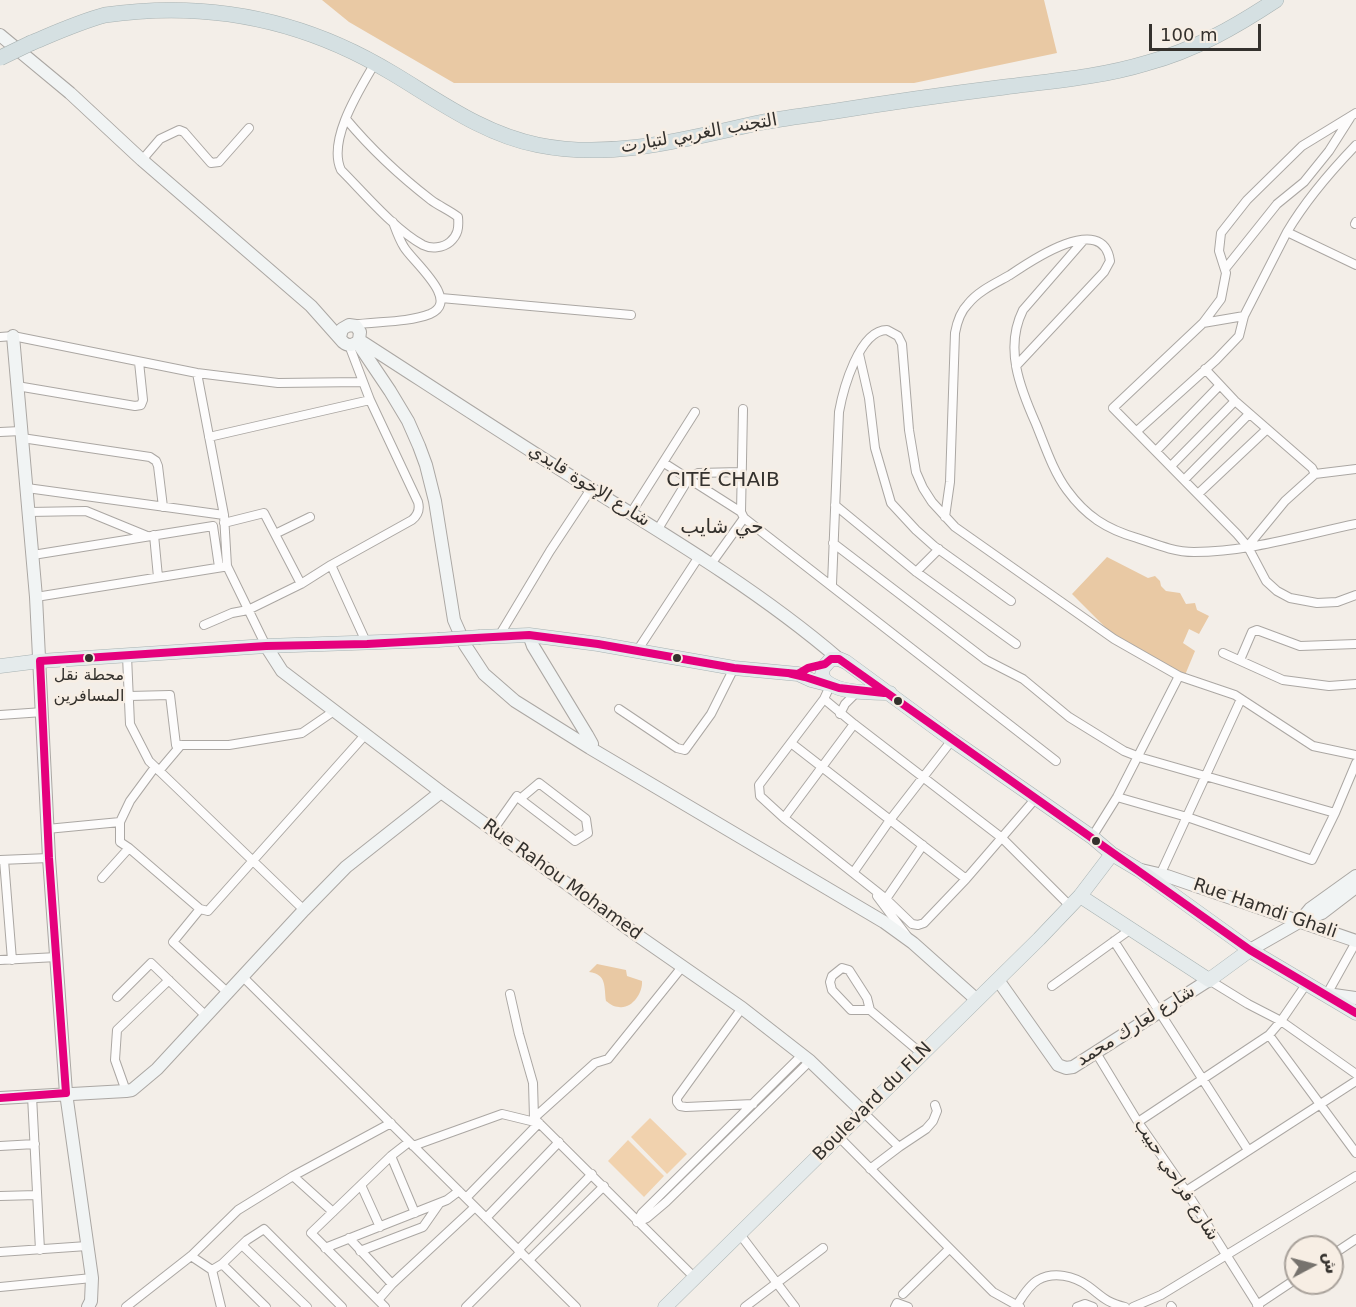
<!DOCTYPE html>
<meta charset="utf-8">
<style>
body{margin:0}
#map{position:relative;width:1356px;height:1307px;overflow:hidden;background:#f3eee8;font-family:"DejaVu Sans",Cairo,sans-serif}
canvas{display:block}
.north{position:absolute;left:1284px;top:1235px;width:60px;height:60px;box-sizing:border-box;background:#f7eee4;border:2px solid #a9a29b;border-radius:50%;rotate:83deg;font-size:16px;font-weight:700;line-height:24px;text-align:center;color:#34312d}
.north::after{content:'';display:block;margin:auto;width:21px;height:27px;background:#77736e;clip-path:polygon(50% 0,100% 100%,50% 72%,0 100%)}
.scale{position:absolute;left:1149px;top:24px;width:112px;height:27px;box-sizing:border-box;border:3px solid #34312d;border-top:0;padding-left:8px;font-size:18px;line-height:21px;white-space:nowrap;color:#34312d;-webkit-text-stroke:4px #f7eee4;paint-order:stroke}
</style>
<div id="map">
<canvas width="1356" height="1307"></canvas>
<div class="north">ش</div>
<div class="scale">100 m</div>
</div>
<script>
const context = document.querySelector('canvas').getContext('2d');
context.lineJoin = 'round';
function fill(path, color) { context.fillStyle = color; context.fill(path, 'evenodd'); }
function stroke(path, color, width, dash) { context.strokeStyle = color; context.lineWidth = width; context.lineCap = dash ? 'butt' : 'round'; context.setLineDash(dash || []); context.stroke(path); }
function drawText(font, color, halo, rows, align = 'center') {
  context.font = font + ' "DejaVu Sans",Cairo,sans-serif'; context.lineWidth = 5; context.setLineDash([]); context.textBaseline = 'middle'; context.strokeStyle = halo; context.fillStyle = color; for (const [text, x, y, turn = 0] of rows) {
    context.save(); context.translate(x, y); context.rotate((+turn || 0) * Math.PI / 180); context.textAlign = isNaN(turn) ? turn : align; if (halo) context.strokeText(text, 0, 0); context.fillText(text, 0, 0); context.restore();
  }
}
const green = new Path2D(`
 M650,1118L687,1154L667,1174L631,1137Z
 M628,1140L664,1176L644,1197L608,1161Z`);
const forest = new Path2D(`
 M322,0H1044L1057,53L914,83H454L349,22Z
 M1107,557L1148,578L1155,576L1160,581L1161,586L1166,591L1180,593L1186,604L1195,603L1197,610L1209,616L1199,634L1189,629L1183,643L1195,651L1185,675L1116,638L1072,594Z
 M597,964L626,970L627,976L642,981C643,993 632,1009 619,1007C614,1007 610,1004 606,1001C604,987 607,974 589,972Z`);
const street = new Path2D(`
 M346,119C371,149 400,176 431,200C439,206 449,210 458,217C459,228 458,235 450,242C443,248 431,249 423,245C395,230 364,193 341,170C327,140 360,89 375,63
 M1356,145C1330,172 1306,200 1287,232L1356,265
 M142,160L160,139L179,130L184,132L211,163L219,162L249,128
 M1355,224L1356,222
 M1083,241L1023,310C1004,348 1020,388 1036,424C1045,446 1053,471 1067,490C1086,516 1106,529 1137,538C1155,544 1174,552 1194,552C1248,552 1303,535 1356,524
 M1225,269L1277,204L1304,182L1329,151L1350,118
 M441,298L631,315
 M1244,316L1203,323L1113,408L1237,534L1248,547L1266,581L1277,591L1290,598L1317,603L1337,602L1356,595
 M1203,323L1221,299L1226,273L1219,251L1221,233L1247,200L1302,146L1356,113
 M352,325C377,321 406,323 430,314C462,301 412,261 404,247C399,239 396,230 393,222
 M0,337L13,336L197,373L278,383L362,382
 M859,354L869,398L875,448L891,503L916,530L934,546L1011,601
 M1205,369L1235,401L1312,468L1315,474
 M197,373L224,515L227,566L266,646
 M17,386L135,406L141,405L143,400L139,362
 M1137,431L1216,360L1239,336L1244,316L1287,232
 M0,432L21,431
 M209,437L370,400
 M22,438L150,457L156,461L158,466L163,507
 M1156,451L1219,386
 M664,463L741,512L744,518L1056,761
 M1171,466L1235,401
 M1184,480L1249,414
 M27,488L224,515
 M1198,494L1266,430
 M835,505L915,571L1016,644
 M29,512L86,511L147,536
 M741,512L743,409
 M631,513L695,412
 M945,517L950,482L955,333C957,322 960,312 968,304C978,291 996,283 1010,275C1029,262 1103,211 1110,261L1104,272L1016,366
 M224,523L264,513L301,584
 M658,529L689,478L698,473L741,472
 M275,534L310,517
 M154,535L158,577
 M833,543L986,660L1023,679L1069,717L1124,751L1142,758L1335,813
 M1248,546L1285,501L1315,474L1356,469
 M33,555L213,526L219,567
 M711,564L744,518
 M331,565L367,644
 M916,572L939,549
 M832,584L839,412C843,390 859,330 887,330L898,336L902,344L909,430L916,472L923,488L932,502L955,527L1114,639L1179,676L1235,695L1313,746L1356,755
 M36,597L223,567
 M204,625L232,613L248,610L301,584L331,565L412,520C418,515 420,509 418,502L370,400L349,345
 M499,636L550,551L591,489
 M637,651L700,555
 M1223,653L1283,680L1329,686L1356,684
 M127,656L130,724L149,761L304,910
 M1240,660L1252,632L1257,630L1300,646L1356,644
 M830,686L824,699L759,785L760,796L784,818L886,899L912,924L918,925L924,923L966,879L1036,798
 M129,696L170,695L176,745H229L302,733L334,711
 M824,699L854,724L1002,838L1070,906
 M619,709L677,748L685,750L711,714L734,668
 M840,714L845,704L857,692
 M0,715L43,712
 M791,743L966,879
 M159,771L181,745
 M1117,797L1187,817L1312,860L1335,813L1356,763
 M784,818L854,724
 M47,829L120,822
 M493,830L517,796L520,799L575,841L588,833L586,819L539,783L520,799
 M1092,837L1117,797L1179,676
 M129,848L120,842V822L130,801L155,767
 M0,860L49,858
 M4,860L12,960
 M853,873L890,820L952,740
 M1160,875L1241,699
 M102,878L129,848L200,909L173,942L227,992
 M877,896L907,936
 M886,899L923,845
 M200,909L208,911L365,735
 M1114,941L1248,1150
 M0,960L57,957
 M242,976L576,1307
 M1209,980L1248,1004L1281,1021L1356,1074
 M1052,986L1131,929
 M510,994L519,1034L533,1083L534,1118L694,1277
 M1327,994L1356,942
 M117,997L151,963L206,1016
 M742,1008L677,1098V1102L680,1106L686,1107L753,1104
 M870,1010H851L832,990L830,982L832,976L842,968L849,970L867,998L870,1010L922,1054
 M1269,1035L1356,1153
 M1095,1051L1138,1122L1186,1191L1259,1307
 M126,1091L115,1060L117,1030L169,980
 M32,1096L40,1250
 M862,1111L899,1147L870,1169
 M534,1118L595,1063L608,1059L682,967
 M1138,1122L1269,1035L1281,1021L1307,983
 M839,1137L993,1292L1020,1307
 M0,1146L35,1144
 M413,1146L502,1114L539,1123
 M899,1147L926,1129L933,1121L937,1111L935,1105
 M391,1156L415,1213
 M293,1176L333,1212
 M361,1185L380,1227
 M1186,1191L1356,1081
 M0,1196L37,1195
 M466,1198L539,1123
 M486,1218L559,1142
 M637,1222L647,1218L666,1202L810,1061
 M637,1222L642,1213L802,1055
 M739,1233L795,1307
 M349,1238L392,1284L378,1300
 M243,1246L307,1307
 M325,1248L447,1200L459,1191
 M518,1250L592,1174
 M360,1251L423,1227L439,1204
 M0,1252L87,1246
 M1332,1255L1356,1239
 M191,1256L212,1270L222,1264L266,1307
 M529,1260L604,1186
 M222,1264L247,1240L264,1229L342,1307
 M212,1270L221,1307
 M392,1284L475,1207
 M0,1287L92,1278
 M903,1294L949,1249
 M1017,1305C1022,1297 1029,1285 1038,1280C1054,1271 1074,1276 1088,1286C1103,1297 1105,1302 1125,1307
 M1257,1305L1296,1279
 M1171,1306L1172,1307
 M126,1307L191,1256L238,1210L293,1176L391,1123
 M385,1307L311,1233L391,1156L409,1142
 M466,1307L521,1252
 M745,1307L823,1248
 M895,1307L897,1303L908,1307
 M1077,1307L1085,1304L1093,1307
 M1133,1307L1161,1295L1356,1176`);
const secondary = new Path2D(`
 M0,35L70,93L142,160L311,306L343,342C349,347 355,345 359,340L360,332L356,326L349,325L342,329L340,337
 M13,336L36,597L49,858L66,1093L92,1278L91,1301L88,1307
 M359,340C435,389 511,439 588,487C674,540 762,593 839,659
 M357,342L390,391L408,421L419,446L426,465L435,501L454,620L465,645L484,674L515,701L590,748L884,922L913,943L977,1000
 M529,635L533,646L587,735L592,744L590,748
 M266,646L282,671L441,792L637,935L742,1008L810,1061L862,1111
 M1141,870L1167,876L1356,941
 M1300,921L1310,909L1356,876
 M1250,950L1299,922L1322,913L1356,887
 M998,980L1058,1065L1066,1068L1073,1067L1209,980
 M1327,994L1356,998
 M0,1098L126,1091L132,1090L157,1069L304,910L346,867L441,792`);
const primary = new Path2D(`
 M480,637L529,635L598,644L734,668L798,674L811,680L827,684
 M0,666L40,661L266,646L438,640
 M890,693C873,693 831,694 822,676L823,668L831,659H839L846,662L952,740L1092,837L1112,854L1139,870L1250,950L1356,1013
 M1080,896L1209,980L1250,950
 M665,1307L1039,939L1080,896L1112,854`);
const highway = new Path2D(`
 M31,43C55,33 79,22 105,15C209,0 303,19 392,73C439,101 483,134 538,145C612,160 686,139 758,123C784,118 810,115 836,111C892,102 949,94 1005,87C1053,81 1101,77 1147,63C1195,50 1235,27 1276,0`);
const primaryBridge = new Path2D(`
 M438,640L480,637`);
const highwayBridge = new Path2D(`
 M0,58L31,43`);
const bus1 = new Path2D(`
 M40,661L266,646L367,644L529,635L598,644L734,668L798,674L808,668L825,664L831,659H839L1250,950L1356,1013
 M40,661L49,858L66,1093
 M788,673L805,677L839,688L884,693
 M0,1098L66,1093`);
const markers = [
 [89,658,5,"#34312d"],
 [677,658,5,"#34312d"],
 [898,701,5,"#34312d"],
 [1096,841,5,"#34312d"]
];
const busNames = [
 ["محطة نقل",89,676],
 ["المسافرين",89,697]
];
const streetNames = [
 ["التجنب الغربي لتيارت",699,134,-10],
 ["شارع الإخوة قايدي",589,486,32],
 ["Rue Rahou Mohamed",562,880,36],
 ["Rue Hamdi Ghali",1265,909,19],
 ["شارع لعارك محمد",1136,1026,-32],
 ["Boulevard du FLN",873,1102,-45],
 ["شارع فراحي حبيب",1176,1180,57]
];
const neighbourhoodNames = [
 ["CITÉ CHAIB",723,481],
 ["حي شايب",722,528]
];
fill(green, '#f1d2ae');
fill(forest, '#e9c9a4');
stroke(street, '#aba7a3', 10);
stroke(secondary, '#aba7a3', 14);
stroke(primary, '#a8b2b2', 15);
stroke(highway, '#a8b2b2', 16);
stroke(street, '#fdfcfc', 8);
stroke(secondary, '#f1f4f4', 12);
stroke(primary, '#e5ebec', 14);
stroke(highway, '#d5e0e2', 15);
stroke(primaryBridge, '#a8b2b2', 15, []);
stroke(highwayBridge, '#a8b2b2', 16, []);
stroke(primaryBridge, '#e5ebec', 14);
stroke(highwayBridge, '#d5e0e2', 15);
stroke(bus1, '#e5007d', 8);
for (const [x, y, r, color] of markers) { const dot = new Path2D(); dot.arc(x, y, r, 0, 2 * Math.PI); context.fillStyle = color; context.fill(dot); stroke(dot, '#f7eee4', 2); }
drawText('16px', '#34312d', '#f7eee4', busNames);
drawText('18px', '#34312d', '#f7eee4', streetNames);
drawText('20px', '#34312d', '#f7eee4', neighbourhoodNames);
</script>
